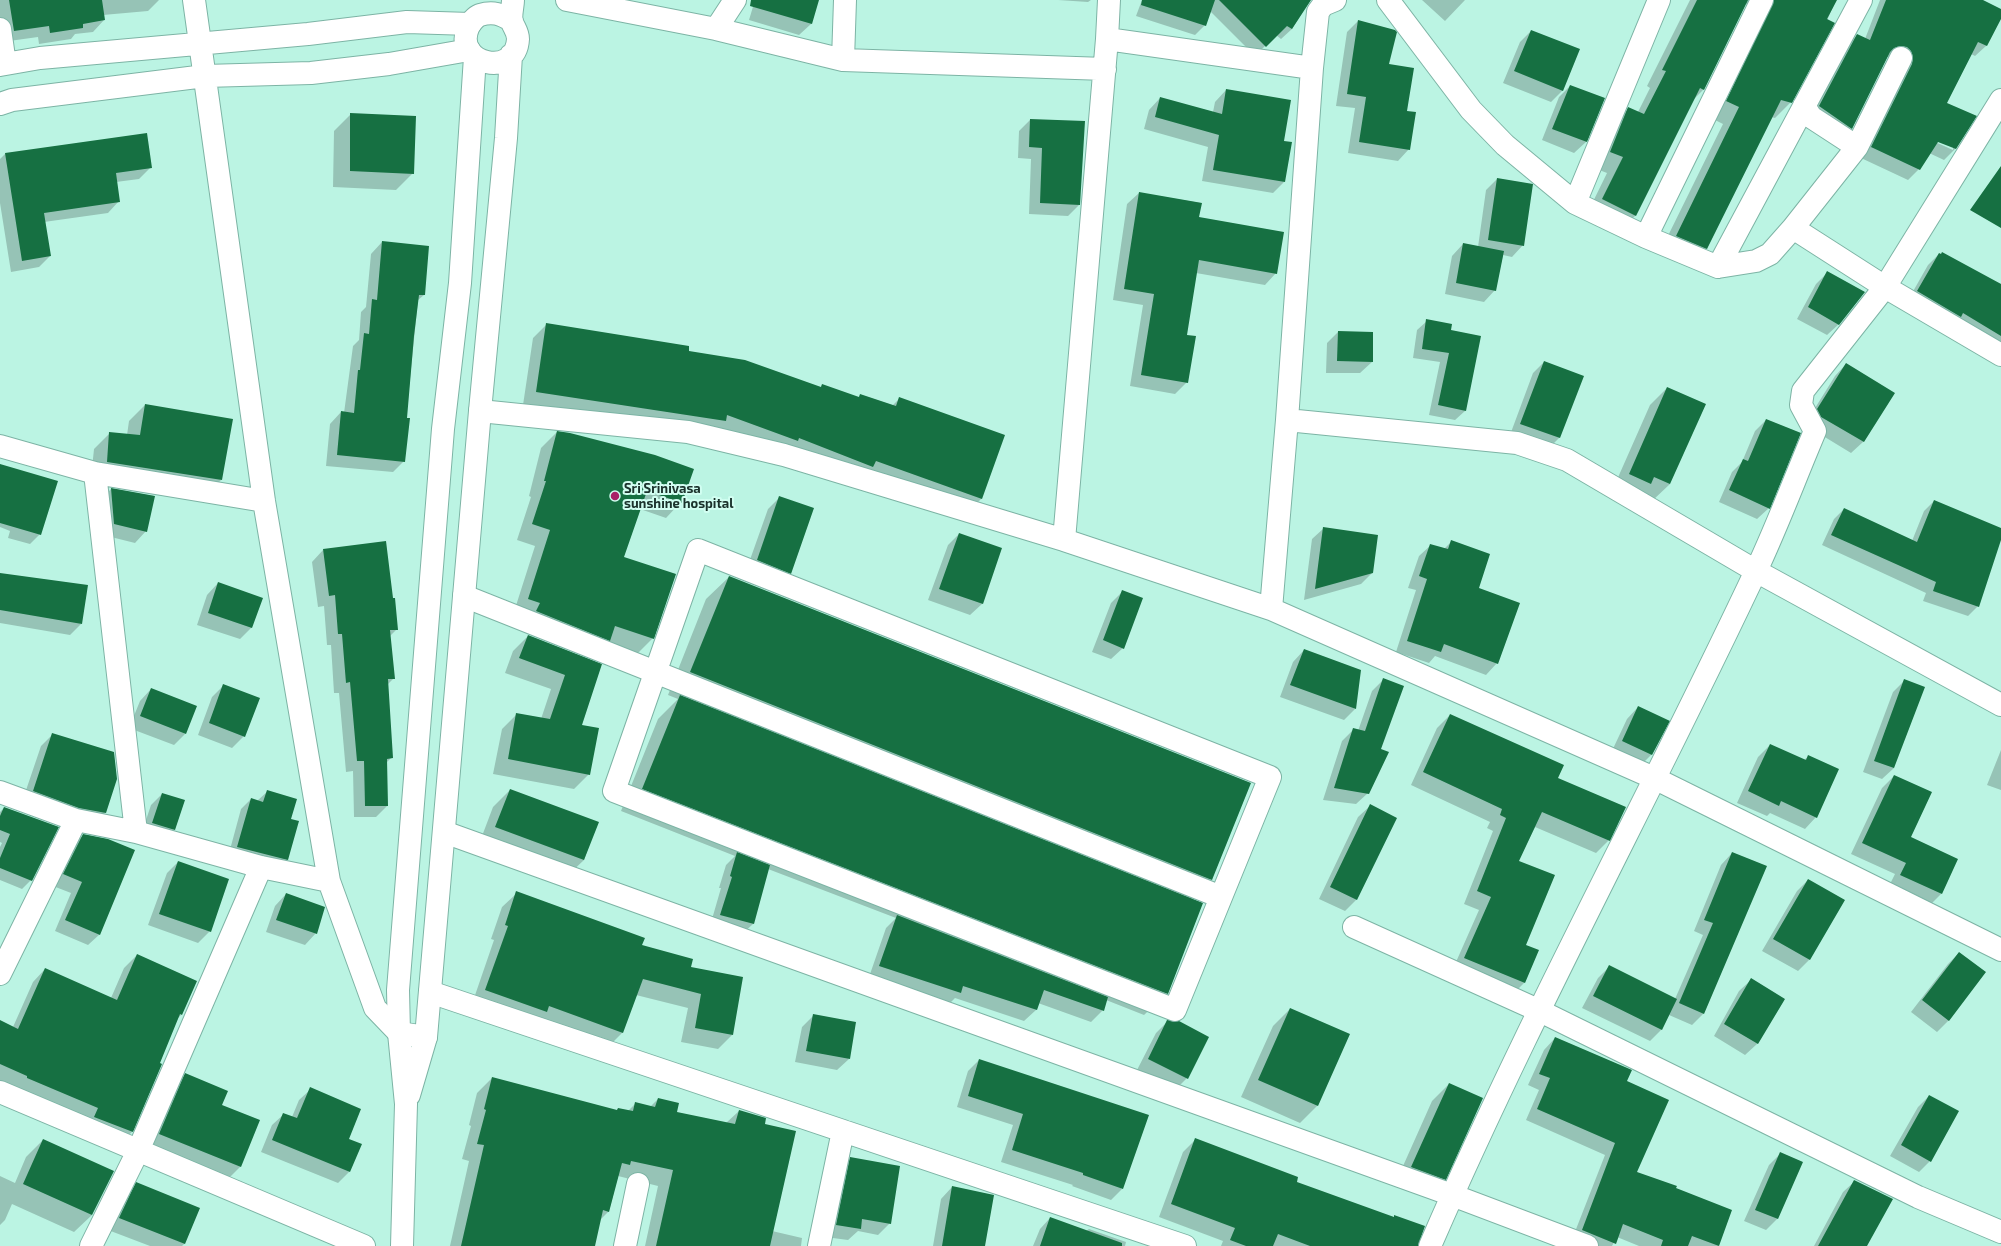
<!DOCTYPE html>
<style>
body{margin:0}
canvas{display:block;background:#bbf4e3}
</style>
<canvas width="2001" height="1246"></canvas>
<script>
const context = document.querySelector('canvas').getContext('2d');
context.lineJoin = 'round';
function fill(path, color) { context.fillStyle = color; context.fill(path, 'evenodd'); }
function stroke(path, color, width, dash) { context.strokeStyle = color; context.lineWidth = width; context.lineCap = dash ? 'butt' : 'round'; context.setLineDash(dash || []); context.stroke(path); }
function drawText(font, color, halo, rows, align = 'center') {
  context.font = font + ' "Exo 2",sans-serif'; context.lineWidth = 4; context.setLineDash([]); context.textBaseline = 'middle'; context.strokeStyle = halo; context.fillStyle = color; for (const [text, x, y, turn = 0] of rows) {
    context.save(); context.translate(x, y); context.rotate((+turn || 0) * Math.PI / 180); context.textAlign = isNaN(turn) ? turn : align; if (halo) context.strokeText(text, 0, 0); context.fillText(text, 0, 0); context.restore();
  }
}
const shadow = new Path2D(`
 M0,0H159L148,11L103,15L104,20L93,32L75,34L71,39L39,44L38,37L2,42L0,37Z
 M755,0H812L817,1L811,24L799,35L749,20Z
 M1058,0H1091L1088,2Z
 M1142,0H1310L1292,29L1281,39L1276,35L1255,56L1210,11L1205,25L1195,35L1136,16Z
 M1422,0H1465L1445,21Z
 M1690,0H1836L1791,102L1775,118L1771,117L1707,248L1690,265L1660,252L1723,124L1711,118L1751,5L1745,4L1703,90L1693,100L1635,216L1619,232L1586,216L1607,173L1594,168L1612,125L1628,109L1638,112L1650,88L1647,86Z
 M1880,0H1981L2001,10V17L1986,46L1975,56L1971,54L1946,104L1975,116L1955,149L1944,160L1929,153L1919,169L1908,180L1861,158L1896,58L1887,57L1851,128L1840,139L1808,117L1846,46L1857,35L1865,39ZM1933,139L1953,147V150L1933,141Z
 M1358,21L1388,65L1406,112L1409,149L1398,161L1348,153L1355,108L1336,106L1347,32Z
 M1531,31L1563,90L1551,102L1503,83L1520,42Z
 M1570,86L1603,99L1586,142L1574,153L1542,140L1559,97Z
 M1226,90L1284,182L1273,193L1202,181L1208,147L1144,129L1149,110L1160,98L1213,112L1215,102Z
 M351,114L413,173L396,190L333,187L334,131Z
 M1030,120L1079,205L1068,216L1029,214L1031,159L1018,158L1019,131Z
 M5,154L151,167L139,179L116,182L119,201L108,213L44,222L50,256L39,267L11,272L0,203V159Z
 M1497,179L1532,185L1523,245L1512,257L1503,255L1495,290L1484,302L1445,294L1452,256L1463,244L1478,247L1486,190Z
 M1139,193L1201,203L1198,218L1276,273L1265,285L1196,273L1186,335L1187,382L1175,394L1130,386L1143,305L1113,300L1127,204Z
 M382,242L424,295L418,300L406,418L404,461L393,472L326,466L330,424L341,412L344,413L353,346L359,340L361,312L366,307L371,254Z
 M1939,254L2001,284V352L1907,302L1928,265Z
 M1828,272L1839,324L1827,335L1797,319L1816,284Z
 M1427,321L1450,331L1465,411L1455,420L1429,415L1440,362L1413,358L1417,330Z
 M547,324L688,351L820,388L822,385L858,398L860,395L892,406L900,398L982,498L968,512L864,475L523,405L533,338Z
 M1338,332L1372,362L1360,373H1326L1327,343Z
 M1544,362L1582,377L1559,438L1548,449L1510,435L1533,373Z
 M1846,364L1893,393L1863,442L1851,453L1810,428L1807,421L1835,376Z
 M1667,388L1670,484L1652,501L1612,491L1650,405Z
 M145,405L221,480L206,496L91,478L94,449L110,433L127,435L129,421Z
 M1766,420L1769,508L1757,519L1719,502L1732,472L1742,462L1755,431Z
 M557,432L681,502L666,518L640,509L623,558L653,638L637,654L513,615L535,546L517,540L531,497L529,496L541,448Z
 M0,464L40,534L30,544L8,538L10,531L0,527Z
 M111,489L154,496L146,531L135,543L103,535L100,501Z
 M780,497L790,573L779,584L746,571L768,509Z
 M1934,501L2001,529V537L1978,606L1968,616L1923,601L1926,593L1822,545L1834,519L1844,509L1912,541L1924,511Z
 M1324,528L1372,573L1361,584L1304,600L1312,539Z
 M959,534L1001,549L982,604L970,615L928,600L948,545Z
 M1451,542L1478,588L1497,663L1486,675L1435,656L1429,663L1396,652L1416,590L1408,588L1419,556L1431,545L1444,549Z
 M323,550L397,629L390,636L394,678L387,685L391,758L386,763L387,806L376,817H354L353,771L346,772L339,693H334L331,645H327L324,606L318,607L312,562Z
 M0,574L81,624L70,635L0,623Z
 M729,577L1211,879L1191,900L1167,993L1144,1015L1106,1000L1103,1010L1091,1022L1038,1003L1036,1010L1024,1021L955,998L949,1004L869,977L886,928L896,918L768,869L753,924L741,935L710,926L721,888H719L726,865L735,856L621,811L658,719L678,699L668,695L706,599Z
 M218,583L261,598L251,628L240,639L197,625L207,595Z
 M1123,591V648L1111,659L1092,652L1111,603Z
 M528,636L601,665L580,726L589,774L574,789L493,774L502,729L517,714L541,719L551,689L505,673L513,651Z
 M1304,650L1355,709L1344,720L1280,697L1293,662Z
 M1384,679L1380,749L1368,793L1356,804L1323,800L1342,741L1354,729L1358,731L1372,691Z
 M1905,680L1894,768L1882,779L1863,772L1893,692Z
 M224,685L244,736L232,748L198,735L212,697Z
 M151,689L185,734L174,745L129,728L140,701Z
 M1638,707L1668,721L1651,755L1640,766L1611,753L1627,719Z
 M1450,715L1556,779L1609,840L1596,853L1535,827L1518,861L1525,946L1524,983L1511,996L1452,971L1479,910L1464,904L1493,831L1487,828L1490,822L1411,785L1437,728Z
 M53,734L105,813L94,824L22,802L41,746Z
 M1770,745L1804,760L1809,756L1816,817L1805,829L1770,813L1767,816L1737,803L1758,757Z
 M2001,750V790L1987,785Z
 M1894,776L1910,838L1941,894L1930,905L1889,886L1895,874L1851,854L1882,788Z
 M510,790L597,823L584,860L566,877L479,844L493,807Z
 M268,791L290,819L288,859L277,869L228,857L241,809L251,799L257,801Z
 M162,794L174,829L163,841L141,835L151,805Z
 M1370,806L1396,818L1356,900L1345,911L1319,899L1358,817Z
 M4,808L31,880L22,889L0,880V847L2,843L0,842V812Z
 M83,835L100,934L88,945L55,931L71,893L53,886L72,847Z
 M1732,853L1765,867L1703,1014L1692,1025L1669,1015L1661,1030L1650,1041L1582,1008L1598,978L1609,967L1675,999L1703,935L1694,931L1721,865Z
 M178,862L210,931L198,943L148,925L167,873Z
 M1808,880L1844,900L1809,960L1798,971L1762,951L1797,891Z
 M517,893L690,968L732,1035L718,1049L681,1042L688,1008L636,995L622,1033L608,1047L472,1004L494,940L491,939L502,907Z
 M286,894L316,933L305,945L266,932L275,906Z
 M1959,953L1949,1020L1937,1032L1911,1012L1948,964Z
 M137,955L181,1015L176,1020L158,1063L161,1064L132,1132L119,1144L0,1081V1022L13,1027L33,982L45,969L111,998L124,968Z
 M1751,980L1784,1000L1757,1044L1745,1055L1714,1036L1739,991Z
 M1290,1009L1349,1035L1317,1106L1300,1123L1241,1097L1273,1026Z
 M814,1015L849,1059L837,1070L795,1062L802,1027Z
 M1168,1021L1187,1078L1176,1089L1137,1070L1156,1033Z
 M1555,1038L1626,1082L1636,1172L1731,1211L1718,1246H1639L1617,1237L1612,1246H1581L1571,1242L1605,1155L1526,1120L1539,1090L1528,1085L1544,1050Z
 M979,1060L1122,1189L1111,1200L1072,1186L1073,1185L1001,1162L1013,1125L957,1107L968,1071Z
 M185,1075L221,1105L240,1167L223,1184L143,1151L168,1092Z
 M492,1078L616,1111L618,1109L628,1111L636,1103L650,1107L658,1099L676,1113L726,1123L739,1111L765,1119L764,1125L772,1231L802,1238L801,1246H645L658,1186L618,1176L609,1211L600,1220L594,1246H450L469,1161L462,1159L471,1126L469,1125L477,1093Z
 M1449,1084L1445,1179L1428,1196L1395,1184L1432,1101Z
 M311,1089L349,1172L338,1183L261,1152L272,1125L284,1114L292,1117L299,1100Z
 M1929,1096L1930,1161L1919,1172L1890,1156L1918,1107Z
 M43,1140L92,1215L74,1232L12,1204L5,1220L0,1225V1176L15,1183L26,1157Z
 M1195,1140L1295,1182L1393,1218L1395,1216L1418,1246H1221L1223,1241L1159,1217L1183,1152Z
 M1781,1153L1802,1162L1777,1219L1766,1230L1744,1221L1769,1165Z
 M851,1158L890,1223L878,1235L858,1231L848,1240L825,1237L839,1169Z
 M1855,1181L1866,1246H1814L1843,1192Z
 M137,1184L185,1243L182,1246H150L108,1230L125,1195Z
 M952,1187L984,1246H933L941,1199Z
 M1050,1218L1086,1231L1089,1229L1126,1242L1125,1246H1033L1040,1229Z`);
const building = new Path2D(`
 M9,0H102L105,20L83,24V28L50,33L49,26L14,31Z
 M751,0H819L812,24L750,6Z
 M1142,0H1215L1206,26L1141,5Z
 M1219,0H1311L1292,29L1287,26L1266,47Z
 M1697,0H1748L1704,90L1700,88L1636,216L1602,199L1623,157L1610,152L1628,107L1644,114L1666,71L1662,70Z
 M1774,0H1837L1827,19L1835,23L1792,103L1781,100L1707,249L1676,236L1739,107L1726,101Z
 M1886,0H1983L2001,9V19L1987,46L1978,42L1947,103L1977,116L1956,149L1938,142L1920,170L1871,147L1912,64L1913,57L1911,51L1907,47L1900,46L1894,48L1890,52L1852,129L1819,106L1857,34L1870,40Z
 M1358,20L1395,30L1397,32L1389,64L1414,68L1407,111L1416,112L1410,150L1359,142L1366,97L1347,94Z
 M1531,30L1580,49L1563,91L1514,71Z
 M1570,85L1605,98L1587,142L1552,129Z
 M1226,89L1291,100L1284,141L1292,142L1285,182L1213,170L1219,135L1155,117L1160,97L1222,114Z
 M350,113L416,116L414,174L350,171Z
 M1030,119L1085,121L1080,205L1040,203L1042,148L1029,147Z
 M147,133L152,168L116,173L120,202L44,213L51,256L22,261L5,153Z
 M2001,166V228L1970,210Z
 M1497,178L1533,184L1524,246L1488,240Z
 M1139,192L1202,203L1199,217L1284,232L1277,274L1199,260L1187,335L1196,336L1188,383L1141,375L1154,294L1124,289Z
 M382,241L429,246L425,295H419L414,336L407,418H410L405,462L337,455L341,411L354,413L358,370H360L364,333L369,334L372,299L377,300Z
 M1463,243L1504,251L1496,291L1456,283Z
 M1942,252L2001,284V336L1963,313L1961,317L1917,291L1939,253L1941,254Z
 M1827,271L1865,292L1839,325L1808,307Z
 M1426,319L1452,324L1451,330L1481,336L1466,411L1438,405L1449,353L1422,349Z
 M546,323L689,346V351L745,360L821,387L822,384L859,397L860,394L896,406L899,397L1005,435L982,499L876,461L873,467L799,438L798,441L727,415L726,421L536,392Z
 M1338,331L1373,332V362L1337,361Z
 M1544,361L1584,376L1560,438L1520,424Z
 M1846,363L1895,393L1864,442L1821,417L1817,409Z
 M1667,387L1706,404L1670,484L1654,477L1651,484L1629,474Z
 M145,404L233,419L222,480L107,462L109,432L140,435Z
 M1766,419L1801,433L1770,509L1729,490L1743,459L1748,461Z
 M557,431L570,433L655,455L694,469L682,503L647,491L624,557L676,574L654,639L615,626L610,641L536,611L540,603L528,599L550,530L532,524L546,481H544Z
 M0,464L58,481L41,535L0,523Z
 M111,488L155,496L147,532L114,524Z
 M779,496L814,508L791,574L757,560Z
 M1934,500L2001,528V540L1979,607L1933,591L1936,582L1831,535L1844,508L1917,542Z
 M1323,527L1378,535L1373,573L1315,589Z
 M959,533L1002,548L983,604L939,589Z
 M1451,540L1490,554L1479,588L1520,603L1498,664L1444,644L1441,652L1407,641L1427,579L1419,576L1430,544L1448,549Z
 M386,541L393,598H395L398,630H390L395,679H388L393,758L387,759L388,806H365L364,761H357L350,682L346,683L342,634H338L335,595L329,596L323,549Z
 M0,573L88,585L82,624L0,610Z
 M729,576L1251,783L1212,880L690,672Z
 M218,582L263,598L252,628L208,613Z
 M1122,590L1143,598L1124,649L1103,640Z
 M528,635L602,664L582,725L599,728L590,775L508,759L516,713L550,719L565,675L519,658Z
 M1304,649L1361,670L1356,709L1290,685Z
 M1383,678L1404,686L1381,749L1389,752L1369,794L1334,788L1353,728L1365,731Z
 M1904,679L1925,687L1894,768L1874,761Z
 M223,684L260,698L245,737L209,723Z
 M151,688L197,706L186,734L140,716Z
 M680,695L1203,903L1168,994L642,789Z
 M1638,706L1670,721L1652,755L1622,741Z
 M1450,714L1564,765L1558,778L1626,807L1610,841L1542,812L1519,861L1555,875L1526,945L1539,950L1525,983L1464,958L1491,897L1477,891L1506,818L1500,815L1502,809L1423,772Z
 M52,733L114,752L117,779L106,813L79,808L33,791Z
 M1770,744L1806,760L1808,755L1839,769L1817,818L1781,801L1779,806L1748,791Z
 M1894,775L1932,792L1911,837L1958,859L1942,894L1900,875L1906,863L1862,843Z
 M510,789L599,822L584,860L495,827Z
 M267,790L297,799L291,819L299,821L288,860L237,847L251,798L263,802Z
 M162,793L185,800L175,830L152,823Z
 M1370,804L1397,818L1357,900L1330,887Z
 M4,807L59,827L32,881L0,868V858L10,834L0,830V816Z
 M83,834L108,839L135,850L100,935L65,920L82,882L63,874Z
 M737,852L770,865L754,924L720,915L732,877L730,876Z
 M1732,852L1767,866L1704,1014L1679,1003L1713,923L1704,920Z
 M178,861L229,879L211,932L159,914Z
 M1808,879L1845,900L1810,960L1773,939Z
 M516,891L645,938L642,945L693,959L691,967L743,977L733,1035L695,1028L701,994L643,979L623,1033L549,1006L547,1012L485,990L508,926L505,925Z
 M286,893L325,907L317,934L276,920Z
 M897,915L1108,997L1104,1011L1044,990L1037,1010L963,986L961,993L879,966Z
 M1959,952L1986,972L1949,1021L1922,1000Z
 M137,954L197,981L182,1015L180,1014L160,1063L162,1064L133,1132L94,1117L98,1108L27,1078V1076L0,1064V1020L18,1029L45,968L117,1000Z
 M1609,965L1677,999L1662,1030L1593,996Z
 M1751,978L1785,999L1758,1044L1724,1024Z
 M1290,1008L1350,1034L1318,1106L1258,1080Z
 M813,1014L856,1022L850,1059L806,1051Z
 M1167,1020L1179,1021L1209,1037L1188,1079L1148,1059Z
 M1555,1037L1632,1070L1627,1081L1669,1100L1637,1172L1677,1186L1676,1188L1732,1210L1719,1246L1692,1236L1688,1246H1661L1663,1240L1623,1224L1616,1244L1582,1230L1615,1143L1537,1109L1550,1078L1539,1074Z
 M979,1059L1149,1115L1123,1189L1083,1175V1173L1012,1150L1023,1114L968,1096Z
 M185,1073L228,1091L222,1105L260,1120L241,1167L159,1134Z
 M492,1077L617,1110L618,1108L633,1111L635,1102L655,1107L658,1098L679,1103L677,1112L735,1124L739,1110L766,1118L765,1124L796,1131L770,1246H656L673,1170L631,1161L630,1165L622,1163L609,1212L603,1210L595,1246H461L484,1145L477,1144L486,1110L484,1109Z
 M1449,1083L1483,1098L1446,1180L1411,1167Z
 M310,1087L361,1109L349,1139L362,1144L350,1172L272,1140L283,1113L297,1118Z
 M1929,1095L1959,1111L1931,1162L1901,1145Z
 M1195,1138L1298,1177L1297,1182L1394,1217V1215L1425,1226L1418,1246H1310L1278,1234L1273,1246H1246L1230,1240L1235,1228L1171,1204Z
 M43,1139L114,1171L92,1215L23,1184Z
 M1780,1152L1803,1162L1778,1219L1755,1210Z
 M850,1157L900,1166L891,1224L862,1219L861,1229L836,1225Z
 M1854,1180L1893,1199L1867,1246H1818Z
 M136,1182L200,1208L185,1244L119,1218Z
 M952,1186L994,1195L985,1246H942Z
 M1050,1217L1122,1243V1246H1040Z`);
const minor = new Path2D(`
 M194,0L264,501L329,881L375,1008L399,1033L426,1037
 M567,0L716,29L843,60L1105,69
 M1388,0L1471,110L1505,145L1575,203L1646,237L1718,267L1756,261L1770,254L1793,228L1885,287L2001,355
 M0,29L5,64
 M716,29L735,0
 M1107,39L1109,0
 M843,60L845,0
 M0,65L40,58L308,34L407,22L470,24
 M0,104L12,100L205,76L311,73L389,64L469,50
 M1804,106L1811,117L1857,147
 M1575,203L1659,0
 M1793,228L1857,147L1901,58
 M1646,237L1762,0
 M1718,267L1861,0
 M480,411L688,432L784,455L1064,540L1271,609L1654,778L2001,950
 M1287,420L1517,443L1567,460L1756,571L2001,705
 M0,446L95,473L264,501
 M95,473L136,832
 M1064,540L1107,39L1312,68
 M698,550L1270,777L1175,1010L614,791Z
 M464,596L1221,897
 M1271,609L1287,420L1312,68L1318,12L1323,5L1335,0
 M0,792L76,820L136,832L261,867L329,881
 M444,832L1452,1195L1587,1246
 M1354,927L1540,1011L1918,1197L2001,1232
 M0,974L76,820
 M430,992L1185,1246
 M0,1092L364,1246
 M91,1246L138,1151L261,867
 M625,1246L638,1184
 M819,1246L843,1131
 M1430,1246C1529,1017 1649,798 1755,573C1777,527 1795,478 1815,431L1801,405L1803,391L1885,287L2001,100`);
const highway = new Path2D(`
 M512,21C501,14 493,11 480,15C475,17 470,23 468,28C453,64 516,79 518,39C518,32 514,28 512,22C510,16 513,6 513,0
 M409,1095L426,1037L480,411L506,138L511,55
 M402,1246L406,1104L399,1033L398,990L443,429L460,283L475,57`);
const markers = [
 [615,496,5,"#a92167"]
];
const poiNames = [
 ["Sri Srinivasa",624,489],
 ["sunshine hospital",624,504]
];
fill(shadow, '#0003');
fill(building, '#167042');
stroke(minor, '#7db4a5', 24);
stroke(highway, '#7db4a5', 24);
stroke(minor, '#fff', 22);
stroke(highway, '#fff', 22);
for (const [x, y, r, color] of markers) { const dot = new Path2D(); dot.arc(x, y, r, 0, 2 * Math.PI); context.fillStyle = color; context.fill(dot); stroke(dot, '#d1fef1', 1.5); }
drawText('bold 13px', '#1b322c', '#d1fef1', poiNames, 'left');
</script>
